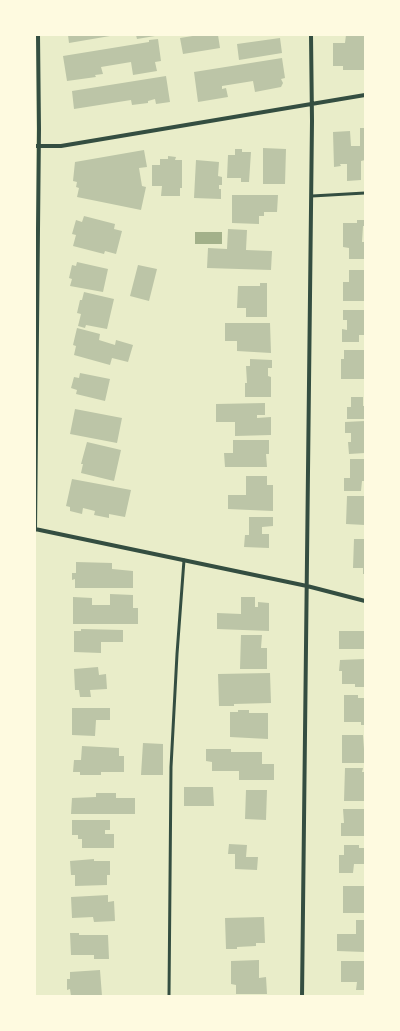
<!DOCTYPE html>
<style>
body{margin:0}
#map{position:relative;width:400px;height:1031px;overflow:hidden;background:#e9edc9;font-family:"Space Grotesk",sans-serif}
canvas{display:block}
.frame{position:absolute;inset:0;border:36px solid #fefae0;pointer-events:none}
</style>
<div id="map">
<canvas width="400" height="1031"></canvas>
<div class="frame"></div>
</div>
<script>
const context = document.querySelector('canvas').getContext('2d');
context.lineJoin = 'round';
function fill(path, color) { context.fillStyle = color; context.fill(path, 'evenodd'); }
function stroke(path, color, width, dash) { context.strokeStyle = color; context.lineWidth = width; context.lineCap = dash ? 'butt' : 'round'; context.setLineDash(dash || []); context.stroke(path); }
const water = new Path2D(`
 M195,232H222V244H195Z`);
const building = new Path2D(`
 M68,35H110V36L69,43Z
 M136,35H155V36L137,39Z
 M199,35H218L220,48L183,54L180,38Z
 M346,35H365V70H343V66H333V43H345Z
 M280,38L282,53L239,60L237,44Z
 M158,39L161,61L155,62L157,71L133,75L131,62L101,67L103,74L95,75L96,77L67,81L63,56L149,42V40Z
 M282,58L285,78L281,79L283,83L281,87L255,92L253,81L222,86V89L226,88L228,97L198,102L194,72Z
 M166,76L170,102L156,104L155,99L148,101V103L132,105L131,100L74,109L72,91Z
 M360,128H365V160L361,161V180L347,181V164H340L341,166L334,167L333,132L350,131L351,146H360Z
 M263,148L286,149L285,184H263Z
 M235,149H242V152H251L249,182H241V178H227L228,155H235Z
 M144,150L147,167L139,168L142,186L146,187L141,210L77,197L79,188L76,187L77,182L73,181L75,162Z
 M168,156L176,157L175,160H182V188H180V196H161L162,186H152V165H160V159H168Z
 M196,160L219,162L218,176L222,177V185H219V189H221V199L194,198Z
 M232,195H278L277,212H264V216H259V224L232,223Z
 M84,216L115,224L114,229L122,231L116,254L105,251L104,254L73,246L76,235L72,234L76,220L82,222Z
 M357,220H365V226H363L362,242H365V259H349V248L343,247V223H357Z
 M228,229L247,230L246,250L272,251L271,270L207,268L208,248L227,249Z
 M77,262L108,269L103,292L70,286L72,279L69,278L72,265L76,266Z
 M138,265L157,269L149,301L130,296Z
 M349,270H365V301H343V282H349Z
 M260,283H267V317H246V308H237L238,286H260Z
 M84,292L114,299L107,329L86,325L85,328L78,326L81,314L77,313L80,300H82Z
 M343,310H365V335H359V342H342V329L347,330V320H343Z
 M225,323H270L271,353L237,351V341H225Z
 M77,328L100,334L99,340L115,345L116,340L133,345L128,362L112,358L110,365L74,355L76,346L73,345Z
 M344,350H365V379H341V359H344Z
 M250,359L272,360V368H268V376L271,377V397H245V383H247L246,366H250Z
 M80,373L110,379L105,401L76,394L77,390L71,388L74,377L79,378Z
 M351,397H363V406H365V419H347V407H351Z
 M265,403V415H257V418L271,417V435L235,436V422H216V404Z
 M75,409L122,418L117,443L70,434Z
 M365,421V453L349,454L348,442H351V433H345V422Z
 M233,440H269V454H266L267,467H225L224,453H233Z
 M87,442L121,450L114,481L81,473L83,464H81Z
 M350,459H365V481H362L361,491H344V478H350Z
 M246,476H267V485H273V511L228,509V495H246Z
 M72,479L131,490L125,517L109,514V518L94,515L95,511L83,508L82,514L70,511V507L66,506Z
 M347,496H365V525L346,524Z
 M249,517H273V526L262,527V534H269V548L244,547L245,535H249Z
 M354,539H365V574H363V568H353Z
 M76,562L112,563V569L133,571V588H75V579L72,580V573H76Z
 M110,594L133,595V608H138V624H73V597L92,598V605H110Z
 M241,597H255V607H258V602L269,603V631L217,629V613L241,614Z
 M81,629L123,630V642H101V653L74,652V631H81Z
 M339,631H365V649H339Z
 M241,635H262L261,648H267V669H240Z
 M365,659V687H355V684H342V671H339L340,660Z
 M98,667L99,675L106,674L107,689L90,690L91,697H80L79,690H75L74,669Z
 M270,673L271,703L234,704V706H219L218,674Z
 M344,695H358V698H365V725H361V722H344Z
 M72,708H110V720H96L95,736L72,735Z
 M238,710H249V713H268V739L230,737V712H238Z
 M342,735H363L365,763H342Z
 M143,743L163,744V775H141Z
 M82,746L119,748V756H124V772H101V775H80V772H73L74,760H81Z
 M206,749H231V752H262V764H274V780H239V771H212V762L206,761Z
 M345,768H363L362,772H365V801H344Z
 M184,787H213L214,806H184Z
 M246,790H267L266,820L245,819Z
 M96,793H116V798H135V814H71L72,798L96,797Z
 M343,809H365V836H341V823H344Z
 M72,820H110V830H105V834H114V848H82V839H78V835H72Z
 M229,844L247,845L246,857H258L257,870L235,869V854H228Z
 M344,845H359V848H365V864H354L353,873H339V855H344Z
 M94,859V861H110V875H107V885L75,886V875H71L70,861Z
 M343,886H365V913H343Z
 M108,895V902L114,901L115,921L94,922L93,917L72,918L71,897Z
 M264,917L265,943H256V946L237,947V949H226L225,918Z
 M356,920H365V952L337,951V934H356Z
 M70,933H79V935H108L109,959H94V955H71Z
 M259,960V978L266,977L267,994H236V985L231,984V961Z
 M341,961H365V990H356L357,982H341Z
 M100,970L102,996H71L70,989L67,990V979H70V972Z`);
const service = new Path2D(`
 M312,196L365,193
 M169,996L171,767L177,654L184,560`);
const minor = new Path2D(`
 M35,146H61L365,95
 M35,529L307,586L365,601
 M35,530L39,129L38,35
 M302,996L312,121L311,35`);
fill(water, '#a3b18a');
fill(building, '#bcc5a7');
stroke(service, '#344e41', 3);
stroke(minor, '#344e41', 4);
</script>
